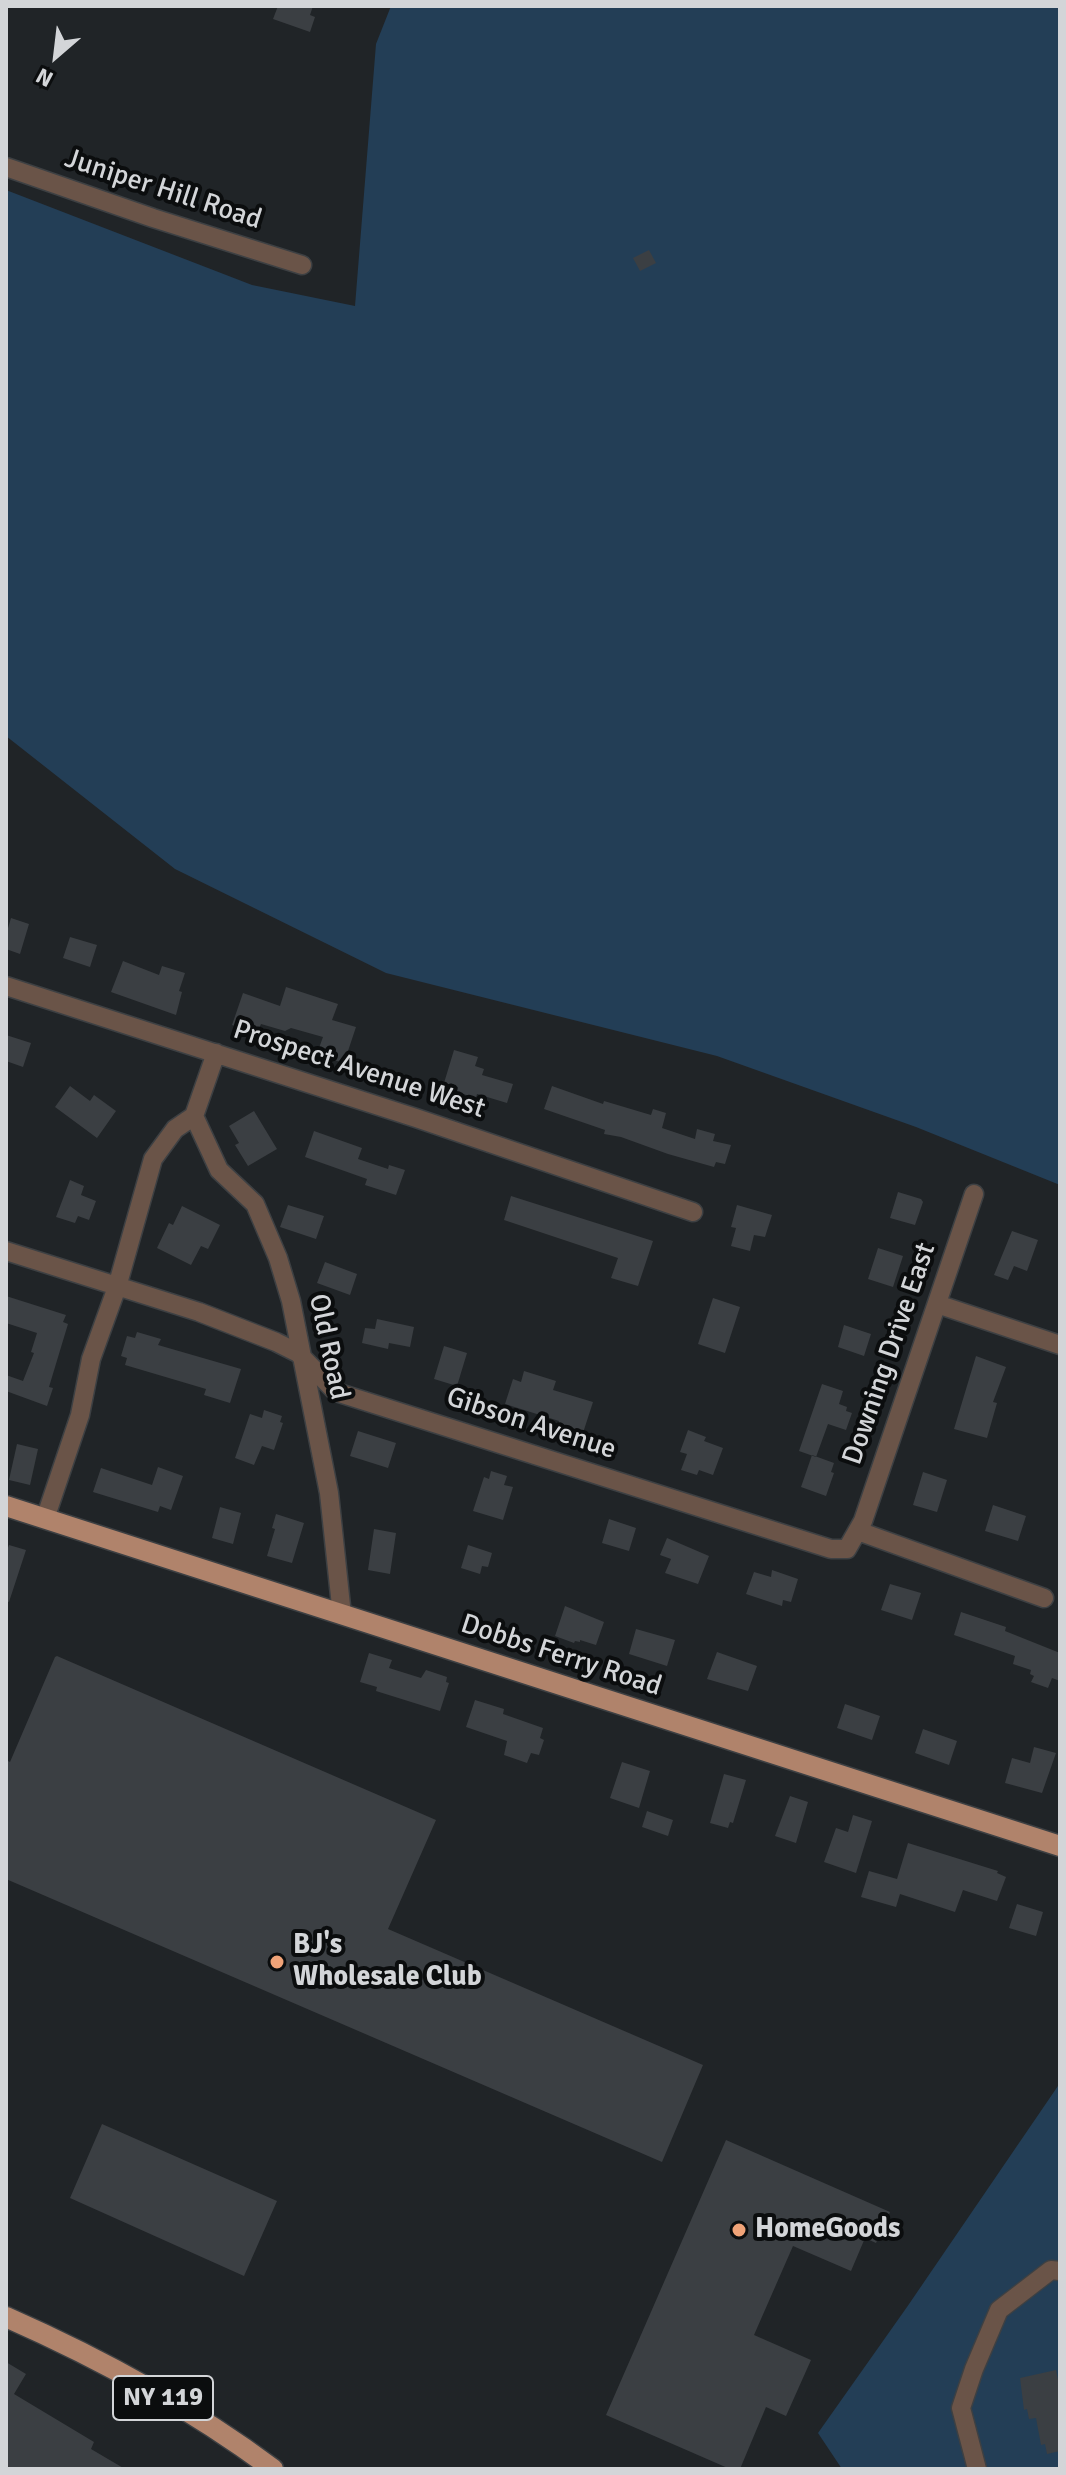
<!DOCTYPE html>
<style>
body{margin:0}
#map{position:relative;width:1066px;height:2475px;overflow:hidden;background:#202427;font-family:Signika,sans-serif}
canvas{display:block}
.frame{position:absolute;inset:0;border:8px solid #d3d5d8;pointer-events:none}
.north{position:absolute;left:16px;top:16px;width:80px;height:80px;-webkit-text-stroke:6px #0b0d0e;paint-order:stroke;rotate:208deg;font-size:22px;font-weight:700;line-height:32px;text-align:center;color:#d3d5d8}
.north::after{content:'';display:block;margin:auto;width:28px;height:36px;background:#d3d5d8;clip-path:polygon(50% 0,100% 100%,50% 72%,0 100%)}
</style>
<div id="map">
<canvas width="1066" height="2475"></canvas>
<div class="frame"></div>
<div class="north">N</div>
</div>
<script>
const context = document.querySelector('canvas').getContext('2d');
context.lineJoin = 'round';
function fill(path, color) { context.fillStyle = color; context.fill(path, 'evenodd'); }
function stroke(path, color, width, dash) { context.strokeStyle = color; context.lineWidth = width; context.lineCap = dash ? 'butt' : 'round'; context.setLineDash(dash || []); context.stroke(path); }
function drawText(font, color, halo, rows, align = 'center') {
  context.font = font + ' Signika,sans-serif'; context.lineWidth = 8; context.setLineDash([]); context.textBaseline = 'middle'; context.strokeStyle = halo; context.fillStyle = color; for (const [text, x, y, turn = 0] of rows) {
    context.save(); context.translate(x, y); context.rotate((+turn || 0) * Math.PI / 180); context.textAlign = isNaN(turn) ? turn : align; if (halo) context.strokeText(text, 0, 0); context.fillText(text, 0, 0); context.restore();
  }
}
const green = new Path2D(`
 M391,6H1060V1185L916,1127L717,1056L386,973L175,869L6,736V190L252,285L355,306L376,44Z
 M1060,2083V2469H842L818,2433L907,2307Z`);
const building = new Path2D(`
 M278,6H313L310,15L315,17L310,32L273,19Z
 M649,250L656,263L640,271L633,258Z
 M11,918L29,924L20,954L6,949V935Z
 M70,937L97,945L90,967L63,958Z
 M123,961L159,975L162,966L185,973L179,991L182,992L176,1015L111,992Z
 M286,987L338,1004L332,1020L356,1027L344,1063L327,1058L330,1051L319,1048L323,1037L291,1028L285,1031L261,1024L257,1034L232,1025L243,993L280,1006Z
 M6,1035L31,1043L23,1067L6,1061Z
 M454,1050L478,1057L475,1066L484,1069L482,1075L513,1084L507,1103L477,1094L476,1098L457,1092L458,1087L444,1083Z
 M70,1086L90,1101L94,1095L116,1111L97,1138L55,1107Z
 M552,1086L603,1104L604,1101L651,1115L653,1109L666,1113L662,1128L695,1139L697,1129L715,1134L713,1141L731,1145L725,1164L716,1162L714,1167L668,1154L621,1137L604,1134L605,1130L544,1109Z
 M254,1111L277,1149L248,1166L235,1145L239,1143L229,1126Z
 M314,1131L362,1148L358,1159L388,1169L389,1165L405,1170L396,1195L365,1185L367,1179L305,1157Z
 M70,1180L84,1186L81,1195L96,1201L89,1220L78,1216L75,1223L56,1217Z
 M898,1192L921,1199L923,1202L915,1225L890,1218Z
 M511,1196L653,1241L638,1286L611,1278L618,1258L504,1220Z
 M288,1205L324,1216L316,1239L280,1227Z
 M737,1205L772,1215L765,1237L754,1235L750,1251L731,1246L736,1228L731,1227Z
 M182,1206L220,1225L208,1249L201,1246L191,1265L157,1248L169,1223L173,1225Z
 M1012,1231L1038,1240L1027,1271L1014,1266L1008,1280L994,1275Z
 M878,1248L903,1256L893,1287L868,1279Z
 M325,1262L357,1274L350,1295L317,1283Z
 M6,1296L66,1315L63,1322L68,1324L49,1387L53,1388L47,1406L6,1391V1375L23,1381L34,1353L31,1352L37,1333L6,1323Z
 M713,1298L740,1307L725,1353L698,1344Z
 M377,1319L414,1327L410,1347L389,1343L388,1349L362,1343L365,1328L375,1329Z
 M844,1325L871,1334L864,1356L838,1347Z
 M137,1332L161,1339L158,1345L241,1369L230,1403L204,1395L206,1389L125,1365L127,1358L121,1356L127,1336L135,1338Z
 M444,1346L467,1353L457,1386L434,1379Z
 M976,1356L1006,1367L993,1402L997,1403L987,1438L954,1429Z
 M524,1371L556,1381L553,1390L593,1402L582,1436L557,1428L559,1421L505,1404L513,1379L521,1382Z
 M822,1384L843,1391L839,1404L847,1407L846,1411L852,1413L846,1430L828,1424L816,1457L799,1451Z
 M264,1410L282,1416L280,1422L283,1423L274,1450L262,1446L254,1465L235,1458L250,1414L262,1418Z
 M688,1430L706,1437L704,1441L723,1448L713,1475L699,1470L697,1475L681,1470L687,1454L680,1452Z
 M358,1431L396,1443L388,1468L350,1456Z
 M17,1444L38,1449L30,1485L9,1480Z
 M812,1455L834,1463L831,1472L834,1473L826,1496L801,1487Z
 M158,1467L183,1476L171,1510L160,1506L158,1512L93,1492L101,1468L152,1485Z
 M491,1471L507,1476L504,1485L513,1487L503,1520L473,1511L484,1477L489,1479Z
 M923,1472L947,1480L937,1512L913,1505Z
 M993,1505L1026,1516L1018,1541L985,1531Z
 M220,1507L241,1513L233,1544L212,1538Z
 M276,1514L304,1523L292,1563L267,1556L275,1529L272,1528Z
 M609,1519L636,1528L629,1551L602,1543Z
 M374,1529L396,1533L390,1574L368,1570Z
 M667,1538L709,1556L698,1584L665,1573L671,1559L660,1555Z
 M9,1545L26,1550L9,1602L6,1601V1553Z
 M468,1545L492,1553L488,1567L482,1566L480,1574L461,1568Z
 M772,1570L798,1579L791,1602L783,1600L782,1606L746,1594L754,1572L771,1577Z
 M890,1584L921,1593L912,1620L881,1610Z
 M565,1606L604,1622L596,1645L580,1640V1642L575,1641L574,1643L555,1636Z
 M961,1612L1006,1627L1005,1631L1060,1653V1681L1052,1678L1048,1688L1031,1682L1034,1676L1030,1674L1031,1670L1013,1664L1015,1656L954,1635Z
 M636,1629L675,1640L667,1666L629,1654Z
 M717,1652L757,1666L748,1691L707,1679Z
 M369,1653L392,1660L389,1668L421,1678L426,1670L447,1677L446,1682L449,1683L440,1711L376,1691L377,1687L360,1682Z
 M57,1656L436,1820L388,1929L703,2065L662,2162L6,1879V1760L10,1762L55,1657Z
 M475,1700L504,1709L503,1714L543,1728L540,1738L544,1740L539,1755L531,1753L527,1763L504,1755L507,1741L466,1727Z
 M845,1704L880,1716L872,1740L837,1728Z
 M923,1729L957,1741L949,1765L915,1753Z
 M1034,1747L1056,1753L1042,1793L1005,1783L1012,1758L1030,1763Z
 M622,1762L650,1771L639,1808L610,1798Z
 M724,1774L746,1780L733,1823L730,1822L728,1828L710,1823Z
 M790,1796L808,1802L796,1843L775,1836Z
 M647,1811L673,1820L668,1836L642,1827Z
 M853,1815L872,1821L856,1873L824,1862L836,1828L848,1832Z
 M908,1843L998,1871L997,1873L1006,1877L997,1901L963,1890L955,1912L900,1894L896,1907L861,1897L869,1871L897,1879Z
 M1017,1904L1043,1912L1036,1936L1009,1928Z
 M102,2124L277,2201L244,2276L70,2198Z
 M726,2140L890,2212L876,2243L865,2238L851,2271L793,2246L754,2335L811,2360L786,2416L766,2407L740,2469H730L606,2415Z
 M6,2362L26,2374L14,2394L94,2442L91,2449L125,2469H6Z
 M1056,2370L1060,2389V2451L1047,2454L1045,2444L1041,2445L1036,2418L1029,2419L1027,2409L1024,2410L1020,2378Z`);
const minor = new Path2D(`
 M6,167L153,218L302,265
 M6,986L416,1118L693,1212
 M194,1116L219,1170L255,1204L278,1258L291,1301L329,1493L342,1615
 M6,1251L199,1312L276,1342L298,1353L336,1392L831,1549H847L863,1521L974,1194
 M937,1304L1060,1345
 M45,1519L80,1415L91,1359L117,1287L153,1159L175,1129L194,1116L216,1053
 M858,1531L1044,1598
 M977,2469L961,2408L974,2369L999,2310L1051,2270L1060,2271`);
const major = new Path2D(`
 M6,1506L1060,1846
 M6,2317C99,2358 191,2408 273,2469`);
const markers = [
 [277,1962,8,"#f0a378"],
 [739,2230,8,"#f0a378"]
];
const shields = [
 [163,2398,100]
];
const shieldNames = [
 ["NY 119",163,2398]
];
const streetNames = [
 ["Juniper Hill Road",163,190,18],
 ["Prospect Avenue West",359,1070,18],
 ["Old Road",328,1347,78],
 ["Downing Drive East",890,1354,-71],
 ["Gibson Avenue",531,1424,18],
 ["Dobbs Ferry Road",561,1656,18]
];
const poiNames = [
 ["BJ's",293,1946],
 ["Wholesale Club",293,1978],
 ["HomeGoods",755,2230]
];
fill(green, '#233e56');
fill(building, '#3b3f43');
stroke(minor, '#3d4043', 21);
stroke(major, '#3d4043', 23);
stroke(minor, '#6a5448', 18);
stroke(major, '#b0836b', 20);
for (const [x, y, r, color] of markers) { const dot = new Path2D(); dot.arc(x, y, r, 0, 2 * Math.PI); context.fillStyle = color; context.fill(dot); stroke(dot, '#0b0d0e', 3); }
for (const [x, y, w] of shields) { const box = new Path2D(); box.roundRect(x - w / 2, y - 22, w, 44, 6); context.fillStyle = '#0b0d0e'; context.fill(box); stroke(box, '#d3d5d8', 2); }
drawText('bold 26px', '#d3d5d8', null, shieldNames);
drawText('28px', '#d3d5d8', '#0b0d0e', streetNames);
drawText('bold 28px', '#d3d5d8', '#0b0d0e', poiNames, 'left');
</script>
